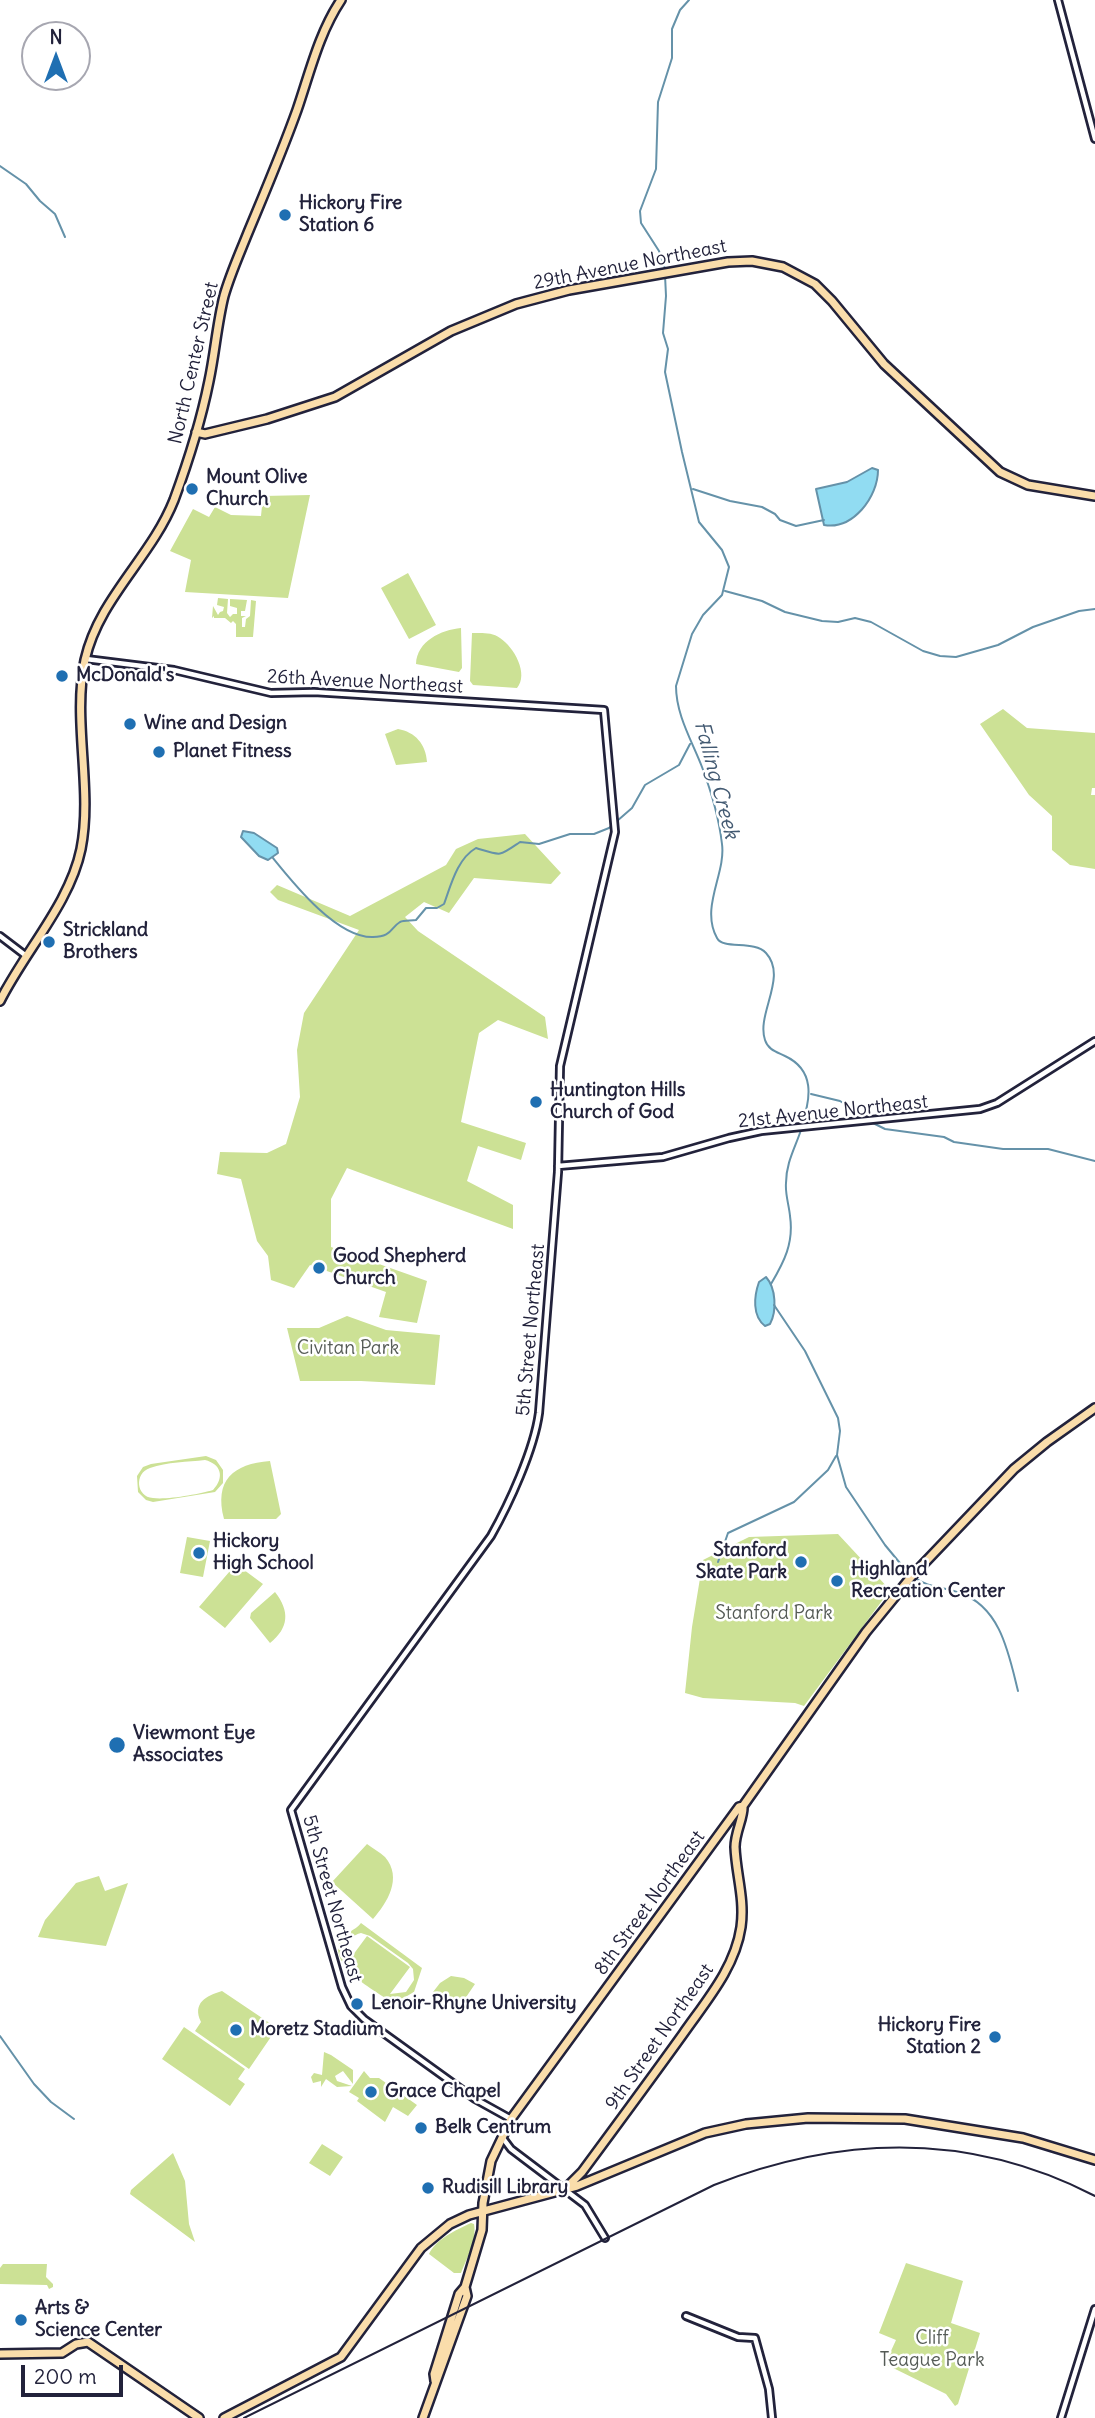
<!DOCTYPE html>
<style>
body{margin:0}
#map{position:relative;width:1095px;height:2418px;overflow:hidden;background:#fff;font-family:Delius,sans-serif}
canvas{display:block}
.north{position:absolute;left:21px;top:21px;width:70px;height:70px;box-sizing:border-box;background:#fff;border:2px solid #a7a7b1;border-radius:50%;rotate:0deg;font-size:19px;font-weight:700;line-height:28px;text-align:center;color:#22223b}
.north::after{content:'';display:block;margin:auto;width:24px;height:32px;background:#1f6fb2;clip-path:polygon(50% 0,100% 100%,50% 72%,0 100%)}
.scale{position:absolute;left:21px;top:2365px;width:102px;height:32px;box-sizing:border-box;border:4px solid #22223b;border-top:0;padding-left:9px;font-size:21px;line-height:24px;white-space:nowrap;color:#22223b;-webkit-text-stroke:5px #fff;paint-order:stroke}
</style>
<div id="map">
<canvas width="1095" height="2418"></canvas>
<div class="north">N</div>
<div class="scale">200 m</div>
</div>
<script>
const context = document.querySelector('canvas').getContext('2d');
context.lineJoin = 'round';
function fill(path, color) { context.fillStyle = color; context.fill(path, 'evenodd'); }
function stroke(path, color, width, dash) { context.strokeStyle = color; context.lineWidth = width; context.lineCap = dash ? 'butt' : 'round'; context.setLineDash(dash || []); context.stroke(path); }
function drawText(font, color, halo, rows, align = 'center') {
  context.font = font + ' Delius,sans-serif'; context.lineWidth = 5; context.setLineDash([]); context.textBaseline = 'middle'; context.strokeStyle = halo; context.fillStyle = color; for (const [text, x, y, turn = 0] of rows) {
    context.save(); context.translate(x, y); context.rotate((+turn || 0) * Math.PI / 180); context.textAlign = isNaN(turn) ? turn : align; if (halo) context.strokeText(text, 0, 0); context.fillText(text, 0, 0); context.restore();
  }
}
const green = new Path2D(`
 M310,495L288,598L185,592L191,560L170,551L193,509L209,517L215,507L231,515L261,516L263,496Z
 M408,573L436,625L409,639L381,588Z
 M218,598L228,599L227,613L230,617L233,614H237V608L230,606V599L247,600L245,611H241V616H246L242,618V627H245L246,619L250,616L251,600L256,601L253,637H236V624L233,621L231,623L225,618H214V616L212,618L213,606L218,615L220,612L223,611L224,607L217,605Z
 M461,628L462,668L459,672L416,664C417,641 441,630 461,628Z
 M472,633C482,633 492,632 500,638C514,647 529,674 517,688L473,685L470,681Z
 M1003,709L1027,728L1095,733V788H1092L1091,795H1095V869L1070,865L1052,850V816L1029,795L980,724Z
 M398,729C415,732 426,744 427,762L396,765L385,734Z
 M525,834L561,873L551,884L474,878L449,913L424,902L405,917L418,931L545,1017L548,1039L498,1020L479,1033L461,1122L526,1143L521,1160L478,1146L467,1181L513,1205V1229L347,1168L331,1199V1247L427,1281L417,1323L379,1317L386,1292L310,1265L294,1288L271,1280L268,1256L257,1241L241,1179L217,1174L220,1152L267,1153L286,1144L300,1097L297,1050L304,1013L359,930L278,900L270,892L277,885L350,916L446,865L456,849L478,839Z
 M347,1316L386,1330L440,1335L435,1385L361,1381H300L287,1328H319Z
 M206,1456L216,1460L223,1470V1483L215,1492L153,1502L146,1500L138,1492L137,1476L143,1467L151,1464ZM205,1460C221,1464 225,1477 213,1490C200,1494 167,1500 153,1498C136,1497 134,1473 150,1468C167,1462 188,1462 205,1460Z
 M270,1461L281,1514L276,1519H224C214,1480 233,1464 270,1461Z
 M838,1534L890,1590L804,1706L795,1703L703,1698L685,1693L692,1627L703,1560L749,1537Z
 M187,1537L210,1541L203,1577L180,1573Z
 M236,1564L263,1584L225,1628L199,1607Z
 M275,1592C290,1611 289,1628 270,1643L250,1618L251,1613Z
 M367,1844C372,1848 380,1852 385,1857C403,1878 387,1903 373,1919L332,1882Z
 M99,1876L105,1891L128,1883L106,1946L38,1937L45,1920L76,1883Z
 M361,1923L422,1968L414,1992L400,2000L396,2005C379,1993 328,1967 340,1941C345,1932 355,1931 361,1923ZM361,1933L370,1936L408,1963L413,1969L414,1980L406,1992L390,1994L410,1967L367,1936L347,1963C338,1950 346,1937 361,1933Z
 M451,1976L464,1978L475,1984L458,2009L433,1992L440,1983Z
 M222,1991L277,2028L249,2069L195,2031L201,2022C192,2003 206,1996 222,1991Z
 M184,2027L245,2069L238,2079L245,2084L230,2106L162,2059Z
 M324,2052L331,2055L353,2070V2084L343,2071L335,2076L337,2081L352,2086L337,2087L326,2079L321,2087V2081L313,2083L311,2077L314,2073L322,2075Z
 M364,2071L370,2078H379L417,2105L408,2116L393,2107L385,2122L357,2101L359,2098L349,2092Z
 M322,2144L343,2157L330,2176L309,2163Z
 M173,2153L185,2181L189,2224L195,2242L130,2194L131,2190Z
 M471,2223L474,2224C477,2240 467,2258 461,2273H454L429,2254C436,2239 456,2230 471,2223Z
 M906,2263L963,2281L951,2323L980,2333L958,2404L955,2406L946,2394L885,2364L896,2340L879,2333Z
 M3,2264H47L46,2277L53,2284V2287L49,2289L47,2285L0,2284V2268Z`);
const water = new Path2D(`
 M872,468L878,470C878,497 853,530 824,525L816,489L847,482Z
 M243,831L254,833L277,848L278,853L268,860L259,856L241,837Z
 M766,1277C776,1288 777,1311 770,1324L765,1326C752,1316 754,1296 759,1282Z`);
const stream = new Path2D(`
 M0,166L26,184L40,201L55,214L65,237
 M665,269L659,251L641,223L640,211L656,169L658,102L672,58V29L680,10L689,0
 M665,275L666,296L663,333L668,349L665,372L682,452L699,522L722,550L729,567L722,595L703,615L692,634L676,686C676,715 692,741 702,767C711,791 719,818 722,844C726,874 700,907 717,938C723,950 754,940 766,953C788,977 756,1014 765,1040C768,1050 777,1052 785,1056C815,1070 811,1098 802,1124
 M693,489L730,501L762,507L775,514L780,520L796,526L824,520
 M725,591L762,601L785,612L822,621L838,622L855,618L871,622L923,651L940,656L956,657L998,645L1033,627L1079,611L1095,609
 M273,858C294,884 337,938 373,937C392,937 390,928 400,922C404,920 412,921 416,920L426,908H437L444,904C451,885 457,859 476,848C502,856 498,857 520,842L539,844L570,834H594L609,828L632,808L645,785L679,765L690,744
 M811,1094L840,1101L869,1119
 M873,1123L885,1129L944,1137L954,1142L1003,1149H1048L1095,1161
 M771,1284C784,1262 794,1243 790,1216C789,1205 785,1194 786,1183C786,1163 795,1148 801,1130
 M774,1305L805,1351L838,1418L840,1431L837,1455L846,1487L885,1545L909,1574
 M718,1562L728,1533L794,1502L828,1470L836,1456
 M914,1577C927,1588 945,1587 960,1593C1001,1607 1009,1655 1018,1691
 M0,2036L34,2084L51,2102L74,2119`);
const minor = new Path2D(`
 M1058,0L1095,139
 M86,659L174,670L271,693L314,692L604,710L615,832L560,1066L558,1172L539,1413C534,1450 509,1504 491,1536L291,1810L342,1987L351,2006L364,2019L475,2099L511,2119
 M0,936L25,955
 M558,1166L663,1157L729,1138L761,1131L980,1109L997,1103L1095,1041
 M502,2137L511,2149L585,2205L605,2238
 M686,2316L738,2337L755,2338L769,2389L772,2418
 M1061,2418L1095,2309`);
const major = new Path2D(`
 M196,432L205,434L267,419L335,397L451,331L516,304L569,290L728,262L752,261L783,267L815,284L832,301L884,364L1000,472L1028,485L1095,496
 M0,1001C25,951 70,903 81,849C93,789 72,720 85,660C99,598 151,558 174,500C188,462 201,421 209,381C215,353 217,324 224,296C230,275 239,255 247,235C264,194 282,152 297,110C310,72 319,33 341,0
 M566,2188L582,2172C616,2126 650,2080 683,2034C706,2001 735,1968 741,1927C745,1899 736,1874 735,1847C735,1832 744,1817 743,1806
 M0,2354L62,2353L76,2344L88,2342L199,2418
 M435,2381L434,2374L459,2294L465,2287
 M224,2418L341,2357L421,2248L450,2224L469,2215L577,2186L705,2133L746,2124L808,2118L905,2119L1023,2138L1095,2160
 M423,2418L467,2296L465,2287L482,2230L483,2203L491,2161L511,2119L739,1807L743,1806L866,1632L911,1577L1014,1469L1047,1442L1095,1408`);
const rail = new Path2D(`
 M244,2418L714,2185C842,2135 971,2132 1095,2196`);
const markers = [
 [285,215,7,"#1f6fb2"],
 [192,489,7,"#1f6fb2"],
 [62,676,7,"#1f6fb2"],
 [130,724,7,"#1f6fb2"],
 [159,752,7,"#1f6fb2"],
 [49,942,7,"#1f6fb2"],
 [536,1102,7,"#1f6fb2"],
 [319,1268,7,"#1f6fb2"],
 [199,1553,7,"#1f6fb2"],
 [801,1562,7,"#1f6fb2"],
 [837,1581,7,"#1f6fb2"],
 [117,1745,9,"#1f6fb2"],
 [357,2004,7,"#1f6fb2"],
 [236,2030,7,"#1f6fb2"],
 [995,2037,7,"#1f6fb2"],
 [371,2092,7,"#1f6fb2"],
 [421,2128,7,"#1f6fb2"],
 [428,2188,7,"#1f6fb2"],
 [21,2320,7,"#1f6fb2"]
];
const poiNames = [
 ["Hickory Fire",299,204],
 ["Station 6",299,226],
 ["Mount Olive",206,478],
 ["Church",206,500],
 ["McDonald's",76,676],
 ["Wine and Design",144,724],
 ["Planet Fitness",173,752],
 ["Strickland",63,931],
 ["Brothers",63,953],
 ["Huntington Hills",550,1091],
 ["Church of God",550,1113],
 ["Good Shepherd",333,1257],
 ["Church",333,1279],
 ["Hickory",213,1542],
 ["High School",213,1564],
 ["Stanford",787,1551,"right"],
 ["Skate Park",787,1573,"right"],
 ["Highland",851,1570],
 ["Recreation Center",851,1592],
 ["Viewmont Eye",133,1734],
 ["Associates",133,1756],
 ["Lenoir-Rhyne University",371,2004],
 ["Hickory Fire",981,2026,"right"],
 ["Station 2",981,2048,"right"],
 ["Moretz Stadium",250,2030],
 ["Grace Chapel",385,2092],
 ["Belk Centrum",435,2128],
 ["Rudisill Library",442,2188],
 ["Arts &",35,2309],
 ["Science Center",35,2331]
];
const streetNames = [
 ["29th Avenue Northeast",630,265,-11],
 ["North Center Street",194,363,-77],
 ["26th Avenue Northeast",365,682,3],
 ["21st Avenue Northeast",833,1112,-6],
 ["5th Street Northeast",531,1330,-85],
 ["5th Street Northeast",332,1899,74],
 ["8th Street Northeast",650,1903,-54],
 ["9th Street Northeast",660,2037,-55]
];
const parkNames = [
 ["Civitan Park",348,1349],
 ["Stanford Park",774,1614],
 ["Cliff",932,2339],
 ["Teague Park",932,2361]
];
const waterNames = [
 ["Falling Creek",716,780,75]
];
fill(green, '#cce195');
fill(water, '#91dcf2');
stroke(water, '#6592a9', 2);
stroke(stream, '#6592a9', 2);
stroke(minor, '#22223b', 10);
stroke(major, '#22223b', 12);
stroke(minor, '#fff', 4.5);
stroke(major, '#faddab', 7);
stroke(rail, '#22223b', 2);
for (const [x, y, r, color] of markers) { const dot = new Path2D(); dot.arc(x, y, r, 0, 2 * Math.PI); context.fillStyle = color; context.fill(dot); stroke(dot, '#fff', 2.5); }
drawText('bold 19px', '#22223b', '#fff', poiNames, 'left');
drawText('19px', '#22223b', '#fff', streetNames);
drawText('19px', '#555b56', '#fff', parkNames);
drawText('italic 21px', '#435a72', '#fff', waterNames);
</script>
